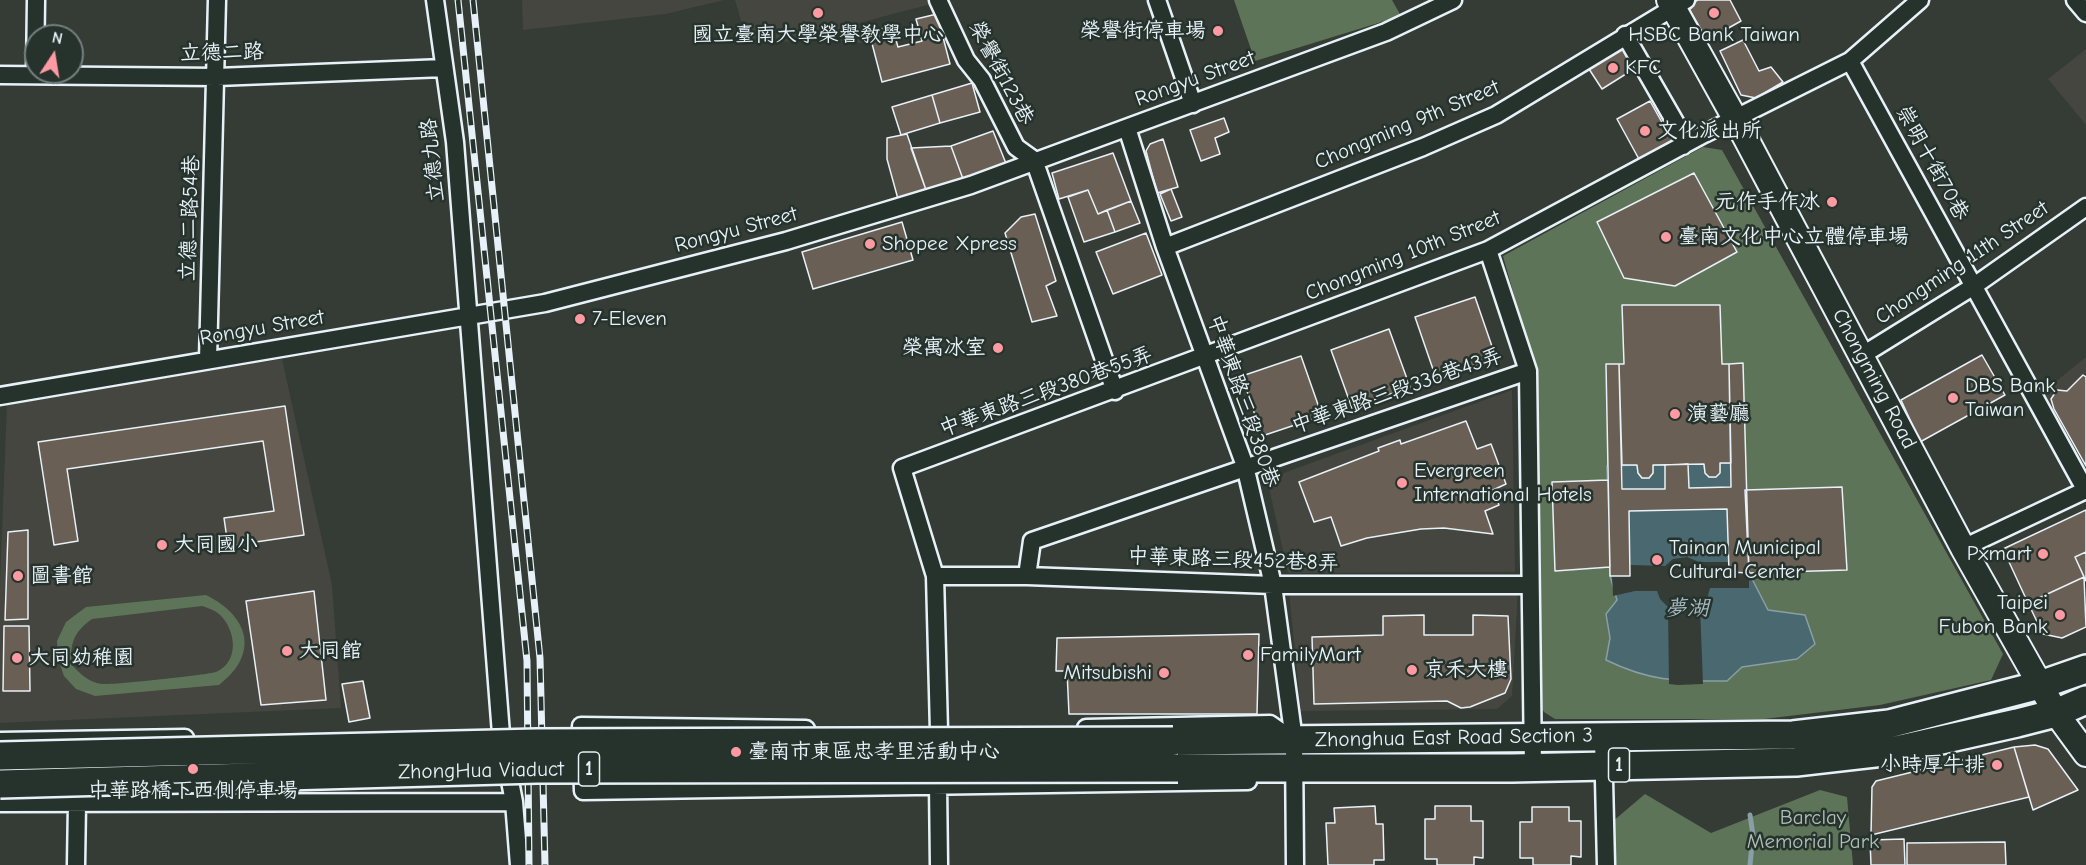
<!DOCTYPE html>
<meta charset="utf-8">
<style>
body{margin:0}
#map{position:relative;width:2086px;height:865px;overflow:hidden;background:#343c35;font-family:"Comic Neue",sans-serif}
canvas{display:block}
.north{position:absolute;left:24px;top:24px;width:60px;height:60px;box-sizing:border-box;background:#26332d;border:2px solid #747f7e;border-radius:50%;rotate:12deg;font-size:16px;font-weight:700;line-height:24px;text-align:center;color:#e8f1f8}
.north::after{content:'';display:block;margin:auto;width:21px;height:27px;background:#ff9aa2;clip-path:polygon(50% 0,100% 100%,50% 72%,0 100%)}
</style>
<div id="map">
<canvas width="2086" height="865"></canvas>
<div class="north">N</div>
</div>
<script>
const context = document.querySelector('canvas').getContext('2d');
context.lineJoin = 'round';
function fill(path, color) { context.fillStyle = color; context.fill(path, 'evenodd'); }
function stroke(path, color, width, dash) { context.strokeStyle = color; context.lineWidth = width; context.lineCap = dash ? 'butt' : 'round'; context.setLineDash(dash || []); context.stroke(path); }
function drawText(font, color, halo, rows, align = 'center') {
  context.font = font + ' "Comic Neue","LXGW WenKai TC",sans-serif'; context.lineWidth = 5; context.setLineDash([]); context.textBaseline = 'middle'; context.strokeStyle = halo; context.fillStyle = color; for (const [text, x, y, turn = 0] of rows) {
    context.save(); context.translate(x, y); context.rotate((+turn || 0) * Math.PI / 180); context.textAlign = isNaN(turn) ? turn : align; if (halo) context.strokeText(text, 0, 0); context.fillText(text, 0, 0); context.restore();
  }
}
const built = new Path2D(`
 M522,0H724L666,14L523,30Z
 M735,0H934L935,3L859,23L864,43H846L818,30L789,42L746,38Z
 M2086,49V125L2048,79Z
 M2086,357V484L2038,396Z
 M282,359L332,585L341,708L0,723V583L7,403Z
 M1512,390L1515,572L1288,573L1267,479Z
 M1518,590L1512,696L1497,709L1301,711L1289,592Z`);
const green = new Path2D(`
 M1234,0H1392L1401,16L1255,61Z
 M1703,147L1722,150L2003,654L1991,680L1880,705L1764,719H1555L1544,712L1537,700L1533,363L1503,256Z
 M206,595C249,616 260,654 219,685L95,696L76,689L64,676L58,659L57,641L66,622L86,607ZM202,606C208,608 214,610 219,614C235,628 241,661 216,672C207,675 113,685 102,684C90,683 79,673 72,665C69,643 75,631 92,619Z
 M1820,790L1847,797L1853,865H1614L1612,822L1645,794L1711,833Z`);
const water = new Path2D(`
 M1720,463H1731L1749,573L1768,610L1805,615L1815,644L1797,659L1742,667L1727,681C1678,681 1651,682 1606,660L1610,638L1606,614L1617,600L1610,576L1607,466L1637,465L1638,473L1642,478H1649L1653,473V465L1704,464L1705,473L1709,477H1715L1720,472Z`);
const pier = new Path2D(`
 M1688,464L1689,488L1731,487L1749,573V588H1710L1707,599L1700,606L1703,684L1678,685L1669,684L1668,607L1660,599L1657,591H1635L1613,596L1607,466L1622,465L1623,489H1665V465ZM1727,510L1728,562H1699L1687,557L1673,559L1665,566L1630,565L1629,511Z`);
const stream = new Path2D(`
 M1750,865L1753,835L1750,815`);
const building = new Path2D(`
 M1698,0H1730L1741,21L1707,40L1687,5Z
 M937,14L950,64L882,82L869,32L892,26L898,47L922,41L916,19Z
 M1743,40L1759,71L1771,67L1783,82L1756,98L1741,95L1720,51Z
 M1623,46L1637,67L1602,89L1589,69Z
 M972,83L980,112L940,123L932,95Z
 M932,95L940,123L901,135L892,107Z
 M1650,101L1673,142L1640,161L1617,119Z
 M1224,118L1229,132L1215,138L1220,154L1201,161L1190,130Z
 M993,131L1007,166L963,179L951,146Z
 M907,134L926,190L898,199L887,159V138Z
 M1163,139L1178,187L1157,193L1146,151L1150,144Z
 M951,146L963,179L926,190L911,148Z
 M1113,153L1131,201L1098,214L1088,190L1059,199L1052,173Z
 M1694,173L1737,252L1675,286L1624,278L1597,222Z
 M1171,189L1182,217L1171,221L1160,194Z
 M1088,190L1098,214L1107,210L1115,232L1084,242L1068,197Z
 M1131,201L1140,223L1115,232L1107,210Z
 M1035,214L1056,281L1046,286L1057,316L1032,322L1005,233L1021,217Z
 M902,222L913,260L813,289L802,252Z
 M1146,233L1162,275L1113,294L1096,252Z
 M1475,297L1496,358L1436,378L1415,317Z
 M1622,305H1720L1722,364H1729L1731,463H1720V473L1716,477H1709L1705,473L1704,464L1653,465V473L1649,478H1642L1638,473L1637,465H1622L1619,364H1624Z
 M1389,329L1410,387L1352,408L1331,350Z
 M1982,355L2005,395L1920,442L1901,400Z
 M1301,356L1322,416L1262,436L1242,376Z
 M1743,363L1749,573L1729,572L1727,509L1629,511L1630,576H1610L1606,364H1619L1622,489H1665V465L1688,464L1689,488L1731,487L1729,364Z
 M2083,375L2086,377V466L2054,409L2051,399L2057,390L2067,391Z
 M285,406L304,535L228,546L224,518L274,511L263,441L67,469L78,541L54,545L38,442Z
 M1466,421L1477,449L1491,444L1506,484L1493,490L1499,505L1485,511L1493,534L1444,528L1421,529L1367,538L1341,546L1331,517L1314,522L1299,482L1379,451L1378,448L1400,440L1401,444Z
 M1608,480L1610,567L1555,571L1552,482Z
 M1842,487L1847,570L1749,573L1745,490Z
 M2086,510V552L2075,557L2084,577L2028,603L2003,549Z
 M28,530V619L5,620L8,532Z
 M2086,552V581L2075,557Z
 M2084,577L2086,627L2062,638L2043,634L2028,603Z
 M314,591L326,700L261,705L246,601Z
 M1424,615V635H1473V615L1508,616L1511,679L1505,693L1470,707L1461,708L1447,701L1314,704L1312,637L1383,635V616Z
 M4,626H29L30,691H3Z
 M1259,634L1257,714H1069L1067,671H1056L1057,638Z
 M363,681L370,718L349,722L342,684Z
 M2035,745L2048,749L2078,790L2033,810L2014,747Z
 M2014,747L2029,797L1871,835L1872,787L1876,781Z
 M1375,806L1376,824H1383L1384,860H1374V865H1328L1326,823H1335L1334,808Z
 M1435,806H1471V821H1483V858L1474,857V865H1437V859H1425V819H1435Z
 M1532,807H1569V821H1581V857L1571,856V865H1533V858H1520V822H1532Z
 M1904,839L1905,865H1871L1870,840Z
 M2005,842L2006,865H1907V843Z`);
const street = new Path2D(`
 M435,0L455,142L501,734L514,802L519,865
 M938,0L966,60L982,80L1016,147L1034,160L1115,391
 M1157,0L1193,104
 M2075,0L2086,13
 M1625,35L1682,134L1683,146
 M1850,61L2086,491
 M0,75L217,77L444,68
 M35,75L36,0
 M1127,128L1165,247L1245,466L1273,585L1294,740L1295,865
 M1165,247L1423,147L1496,115L1686,0
 M1488,250L1528,371L1533,767
 M1861,356L1974,286L2086,207
 M208,360L217,0
 M0,396L545,303L786,241L971,185L1386,32L1453,0
 M1963,548L2086,490
 M935,576H1027L1273,585H1530
 M1027,576L1032,541L1528,371
 M1086,728L1270,724L1290,738
 M806,729L581,726L583,791L1248,781
 M939,731L935,576L902,468L1488,250L1704,134L1850,61L1920,0
 M1603,737L1606,865
 M0,741L185,738
 M938,784L939,865
 M0,803L514,802
 M76,865L77,804`);
const secondary = new Path2D(`
 M1669,0L1743,133L1963,548L2056,713L2086,754`);
const primary = new Path2D(`
 M1173,741L1793,735L1889,724L2040,685L2086,669
 M1178,768H1512L1796,762L1892,751L2017,723L2056,713L2086,700`);
const rail = new Path2D(`
 M458,0L527,661L529,865
 M473,0L540,658L545,865`);
const primaryBridge = new Path2D(`
 M0,756L537,743L1173,741
 M0,784L537,769L1178,768`);
const markers = [
 [818,13,6,"#ff9aa2"],
 [1714,13,6,"#ff9aa2"],
 [1218,31,6,"#ff9aa2"],
 [1613,68,6,"#ff9aa2"],
 [1645,131,6,"#ff9aa2"],
 [1832,202,6,"#ff9aa2"],
 [1666,237,6,"#ff9aa2"],
 [870,244,6,"#ff9aa2"],
 [580,319,6,"#ff9aa2"],
 [998,348,6,"#ff9aa2"],
 [1953,398,6,"#ff9aa2"],
 [1675,414,6,"#ff9aa2"],
 [1402,483,6,"#ff9aa2"],
 [162,545,6,"#ff9aa2"],
 [2043,554,6,"#ff9aa2"],
 [1657,560,6,"#ff9aa2"],
 [18,576,6,"#ff9aa2"],
 [2060,615,6,"#ff9aa2"],
 [287,651,6,"#ff9aa2"],
 [1248,655,6,"#ff9aa2"],
 [17,658,6,"#ff9aa2"],
 [1412,670,6,"#ff9aa2"],
 [1164,673,6,"#ff9aa2"],
 [736,752,6,"#ff9aa2"],
 [1997,765,6,"#ff9aa2"],
 [193,769,6,"#ff9aa2"]
];
const shields = [
 [1619,765,21],
 [589,769,21]
];
const shieldNames = [
 ["1",1619,765],
 ["1",589,769]
];
const poiNames = [
 ["榮譽街停車場",1206,31,"right"],
 ["國立臺南大學榮譽教學中心",818,35,"center"],
 ["HSBC Bank Taiwan",1714,35,"center"],
 ["KFC",1625,68],
 ["文化派出所",1657,131],
 ["元作手作冰",1820,202,"right"],
 ["臺南文化中心立體停車場",1678,237],
 ["Shopee Xpress",882,244],
 ["7-Eleven",592,319],
 ["榮寓冰室",986,348,"right"],
 ["DBS Bank",1965,386],
 ["Taiwan",1965,410],
 ["演藝廳",1687,414],
 ["Evergreen",1414,471],
 ["International Hotels",1414,495],
 ["大同國小",174,545],
 ["Tainan Municipal",1669,548],
 ["Cultural Center",1669,572],
 ["Pxmart",2031,554,"right"],
 ["圖書館",30,576],
 ["Taipei",2048,603,"right"],
 ["Fubon Bank",2048,627,"right"],
 ["大同館",299,651],
 ["FamilyMart",1260,655],
 ["大同幼稚園",29,658],
 ["京禾大樓",1424,670],
 ["Mitsubishi",1152,673,"right"],
 ["臺南市東區忠孝里活動中心",748,752],
 ["小時厚牛排",1985,765,"right"],
 ["中華路橋下西側停車場",193,791,"center"]
];
const streetNames = [
 ["立德二路",222,53,-1],
 ["榮譽街123巷",1001,73,62],
 ["Rongyu Street",1195,79,-20],
 ["Chongming 9th Street",1407,125,-23],
 ["立德九路",433,160,-96],
 ["崇明十街70巷",1932,163,61],
 ["立德二路54巷",190,218,-88],
 ["Rongyu Street",736,230,-15],
 ["Chongming 10th Street",1403,256,-22],
 ["Chongming 11th Street",1962,263,-34],
 ["Rongyu Street",262,328,-10],
 ["Chongming Road",1874,379,62],
 ["中華東路三段336巷43弄",1397,391,-19],
 ["中華東路三段380巷55弄",1046,392,-20],
 ["中華東路三段380巷",1243,401,71],
 ["中華東路三段452巷8弄",1233,560,2],
 ["Zhonghua East Road Section 3",1454,738,-1],
 ["ZhongHua Viaduct",481,771,-1]
];
const parkNames = [
 ["Barclay",1813,818],
 ["Memorial Park",1813,842]
];
const waterNames = [
 ["夢湖",1687,609]
];
fill(built, '#44463f');
fill(green, '#5e7458');
fill(water, '#496870');
stroke(water, '#899fa6', 1.5);
fill(pier, '#343c35');
stroke(stream, '#899fa6', 5);
fill(building, '#6a5f55');
stroke(building, '#e8f1f8', 1.5);
stroke(street, '#e8f1f8', 21);
stroke(secondary, '#e8f1f8', 28);
stroke(primary, '#e8f1f8', 32);
stroke(street, '#26332d', 16);
stroke(secondary, '#26332d', 24);
stroke(primary, '#26332d', 27);
stroke(rail, '#e8f1f8', 7);
stroke(rail, '#26332d', 4.5, [14]);
stroke(primaryBridge, '#e8f1f8', 32, []);
stroke(primaryBridge, '#26332d', 27);
for (const [x, y, r, color] of markers) { const dot = new Path2D(); dot.arc(x, y, r, 0, 2 * Math.PI); context.fillStyle = color; context.fill(dot); stroke(dot, '#26332d', 2); }
for (const [x, y, w] of shields) { const box = new Path2D(); box.roundRect(x - w / 2, y - 17, w, 34, 4.5); context.fillStyle = '#26332d'; context.fill(box); stroke(box, '#e8f1f8', 1.5); }
drawText('bold 20px', '#e8f1f8', null, shieldNames);
drawText('21px', '#e8f1f8', '#26332d', poiNames, 'left');
drawText('21px', '#e8f1f8', '#26332d', streetNames);
drawText('21px', '#b1bfb8', '#26332d', parkNames);
drawText('italic 22px', '#a8bac2', '#26332d', waterNames);
</script>
